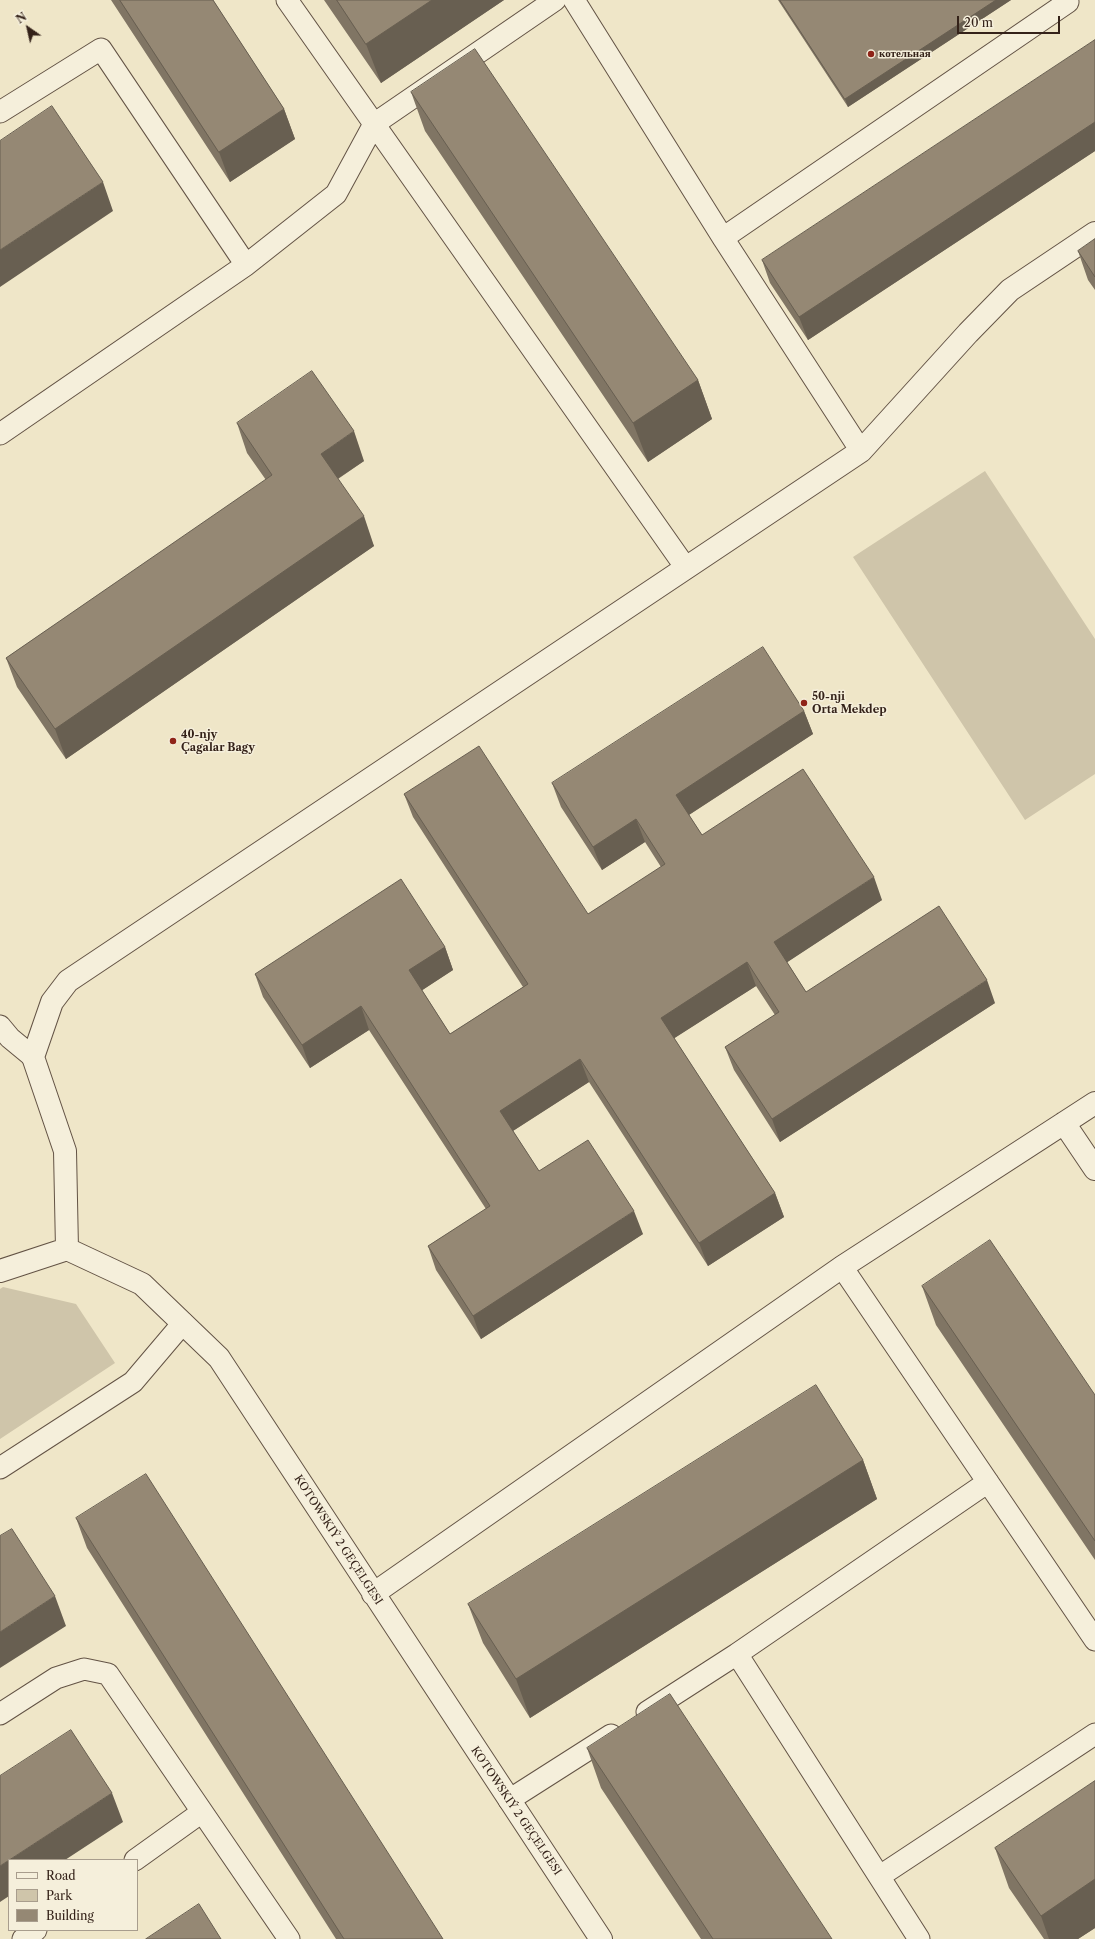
<!DOCTYPE html>
<meta charset="utf-8">
<style>
body{margin:0}
#map{position:relative;width:1095px;height:1939px;overflow:hidden;background:#efe6c8;font-family:"Libre Caslon Text",serif}
canvas{display:block}
.legend{position:absolute;left:8px;top:1859px;width:130px;height:72px;box-sizing:border-box;background:#f5efdb;border:1px solid #a89d8d;margin:0;padding:5px 7px;list-style:none;font-size:12px;color:#342219}
.legend li{display:flex;align-items:center;gap:8px;height:20px}
.legend b{width:20px;border:1px solid #a89d8d}
.north{position:absolute;left:8px;top:8px;width:40px;height:40px;-webkit-text-stroke:3px #f5efdb;paint-order:stroke;rotate:326deg;font-size:11px;font-weight:700;line-height:16px;text-align:center;color:#342219}
.north::after{content:'';display:block;margin:auto;width:14px;height:18px;background:#342219;clip-path:polygon(50% 0,100% 100%,50% 72%,0 100%)}
.scale{position:absolute;left:957px;top:16px;width:103px;height:18px;box-sizing:border-box;border:2px solid #342219;border-top:0;padding-left:5px;font-size:12px;line-height:14px;white-space:nowrap;color:#342219;-webkit-text-stroke:3px #f5efdb;paint-order:stroke}
</style>
<div id="map">
<canvas width="1095" height="1939"></canvas>
<ul class="legend">
<li><b style="height:5px;background:#f5efdb"></b>Road</li>
<li><b style="height:11px;background:#cfc5aa"></b>Park</li>
<li><b style="height:11px;background:#958874"></b>Building</li>
</ul>
<div class="north">N</div>
<div class="scale">20 m</div>
</div>
<script>
const context = document.querySelector('canvas').getContext('2d');
context.lineJoin = 'round';
function fill(path, color) { context.fillStyle = color; context.fill(path, 'evenodd'); }
function stroke(path, color, width, dash) { context.strokeStyle = color; context.lineWidth = width; context.lineCap = dash ? 'butt' : 'round'; context.setLineDash(dash || []); context.stroke(path); }
function drawText(font, color, halo, rows, align = 'center') {
  context.font = font + ' "Libre Caslon Text",serif'; context.lineWidth = 3; context.setLineDash([]); context.textBaseline = 'middle'; context.strokeStyle = halo; context.fillStyle = color; for (const [text, x, y, turn = 0] of rows) {
    context.save(); context.translate(x, y); context.rotate((+turn || 0) * Math.PI / 180); context.textAlign = isNaN(turn) ? turn : align; if (halo) context.strokeText(text, 0, 0); context.fillText(text, 0, 0); context.restore();
  }
}
const green = new Path2D(`
 M985,471L1095,639V774L1025,820L853,557Z
 M3,1287L76,1304L115,1363L0,1439V1289Z`);
const service = new Path2D(`
 M287,0L686,568
 M574,0L723,238L861,451
 M0,112L101,49L246,265
 M723,238L1068,2
 M0,434L246,265L336,194L374,124L555,0
 M0,1026L10,1038L33,1057
 M842,1267L1095,1640
 M0,1468L133,1382L183,1323
 M737,1654L988,1482
 M647,1712L737,1654L919,1939
 M0,1714L56,1678L84,1669L108,1674L289,1939
 M509,1800L611,1735
 M135,1860L202,1812
 M880,1876L1095,1734
 M23,1939L36,1930`);
const minor = new Path2D(`
 M1064,1123L1095,1169
 M67,1249L65,1151L33,1057L52,1002L68,981L861,451L968,333L1010,290L1095,233
 M0,1271L67,1249L142,1284L219,1358L601,1939
 M373,1594L842,1267L1095,1103`);
const wall = new Path2D(`
 M111,0H213L284,109L295,139L230,182Z
 M324,0H504L381,83Z
 M778,0H1011L848,107Z
 M1095,40V151L808,340L770,283L762,260Z
 M411,92L698,380L712,419L648,462L425,131Z
 M1095,239V290L1088,280L1078,251Z
 M237,423L364,461L338,479L374,546L66,759L17,687L6,658L266,480L247,453Z
 M804,711L813,734L689,815L702,835L882,900L787,962L806,992L995,1003L780,1142L734,1070L725,1047L775,1015L756,986L674,1038L775,1193L784,1217L708,1266L589,1082L513,1131L539,1171L643,1234L481,1339L436,1270L428,1246L486,1209L369,1030L310,1068L263,997L255,974L445,947L453,970L422,990L450,1034L523,987L413,817L404,794L588,914L661,867L645,842L602,870L561,807L552,783Z
 M922,1286L1095,1395V1560L936,1325Z
 M863,1460L877,1499L530,1718L483,1643L468,1604Z
 M76,1518L443,1939H336L87,1548Z
 M587,1748L832,1939H701L601,1788Z
 M1095,1781V1928L1078,1939H1044L1009,1888L995,1848Z`);
const shadedWall = new Path2D(`
 M432,0H504L381,83L366,44Z
 M996,0H1011L848,107L845,99Z
 M284,109L295,139L230,182L219,152Z
 M1095,122V151L808,340L799,317Z
 M103,182L113,211L0,287V250Z
 M698,380L712,419L648,462L633,423Z
 M354,431L364,461L331,483L321,454Z
 M364,516L374,546L66,759L55,729Z
 M804,711L813,734L684,818L676,795Z
 M636,819L645,842L602,870L593,847Z
 M874,877L882,900L783,965L774,942Z
 M445,947L453,970L418,993L409,970Z
 M747,962L756,986L670,1041L661,1018Z
 M987,980L995,1003L780,1142L772,1119Z
 M361,1006L369,1030L310,1068L302,1045Z
 M580,1059L589,1082L508,1134L500,1111Z
 M775,1193L784,1217L708,1266L699,1243Z
 M634,1211L643,1234L481,1339L473,1316Z
 M863,1460L877,1499L530,1718L516,1679Z
 M55,1596L66,1626L0,1668V1632Z
 M112,1793L123,1822L65,1860H9V1896L0,1902V1866Z
 M1095,1879V1928L1078,1939H1049L1041,1916Z`);
const building = new Path2D(`
 M120,0H213L284,109L219,152Z
 M337,0H432L366,44Z
 M780,0H996L845,99Z
 M1095,40V122L799,317L762,260Z
 M475,49L698,380L633,423L411,92Z
 M52,106L103,182L0,250V141Z
 M1095,239V277L1078,251Z
 M312,371L354,431L321,454L364,516L55,729L6,658L272,475L237,423Z
 M763,647L804,711L676,795L702,835L803,769L874,877L774,942L806,992L939,906L987,980L772,1119L725,1047L779,1012L747,962L661,1018L775,1193L699,1243L580,1059L500,1111L539,1171L588,1140L634,1211L473,1316L428,1246L490,1206L361,1006L302,1045L255,974L401,879L445,947L409,970L450,1034L528,984L404,794L479,746L588,914L665,864L636,819L593,847L552,783Z
 M990,1240L1095,1395V1541L922,1286Z
 M816,1385L863,1460L516,1679L468,1604Z
 M146,1474L443,1939H344L76,1518Z
 M12,1529L55,1596L0,1632V1536Z
 M670,1694L832,1939H713L587,1748Z
 M71,1730L112,1793L0,1866V1776Z
 M1095,1781V1879L1041,1916L995,1848Z
 M199,1904L221,1939H146Z`);
const markers = [
 [871,54,4,"#8f2418"],
 [804,703,4,"#8f2418"],
 [173,741,4,"#8f2418"]
];
const poiNames = [
 ["котельная",879,54],
 ["50-nji",812,697],
 ["Orta Mekdep",812,710],
 ["40-njy",181,735],
 ["Çagalar Bagy",181,748]
];
const streetNames = [
 ["KOTOWSKIÝ 2 GEÇELGESI",338,1540,57],
 ["KOTOWSKIÝ 2 GEÇELGESI",516,1811,56]
];
fill(green, '#cfc5aa');
stroke(service, '#635345', 23);
stroke(minor, '#635345', 24);
stroke(service, '#f5efdb', 21);
stroke(minor, '#f5efdb', 22);
fill(wall, '#807564');
fill(shadedWall, '#685f51');
fill(building, '#958874');
stroke(building, '#685f51', 1);
for (const [x, y, r, color] of markers) { const dot = new Path2D(); dot.arc(x, y, r, 0, 2 * Math.PI); context.fillStyle = color; context.fill(dot); stroke(dot, '#f5efdb', 1.5); }
drawText('bold 11px', '#342219', '#f5efdb', poiNames, 'left');
drawText('11px', '#342219', '#f5efdb', streetNames);
</script>
